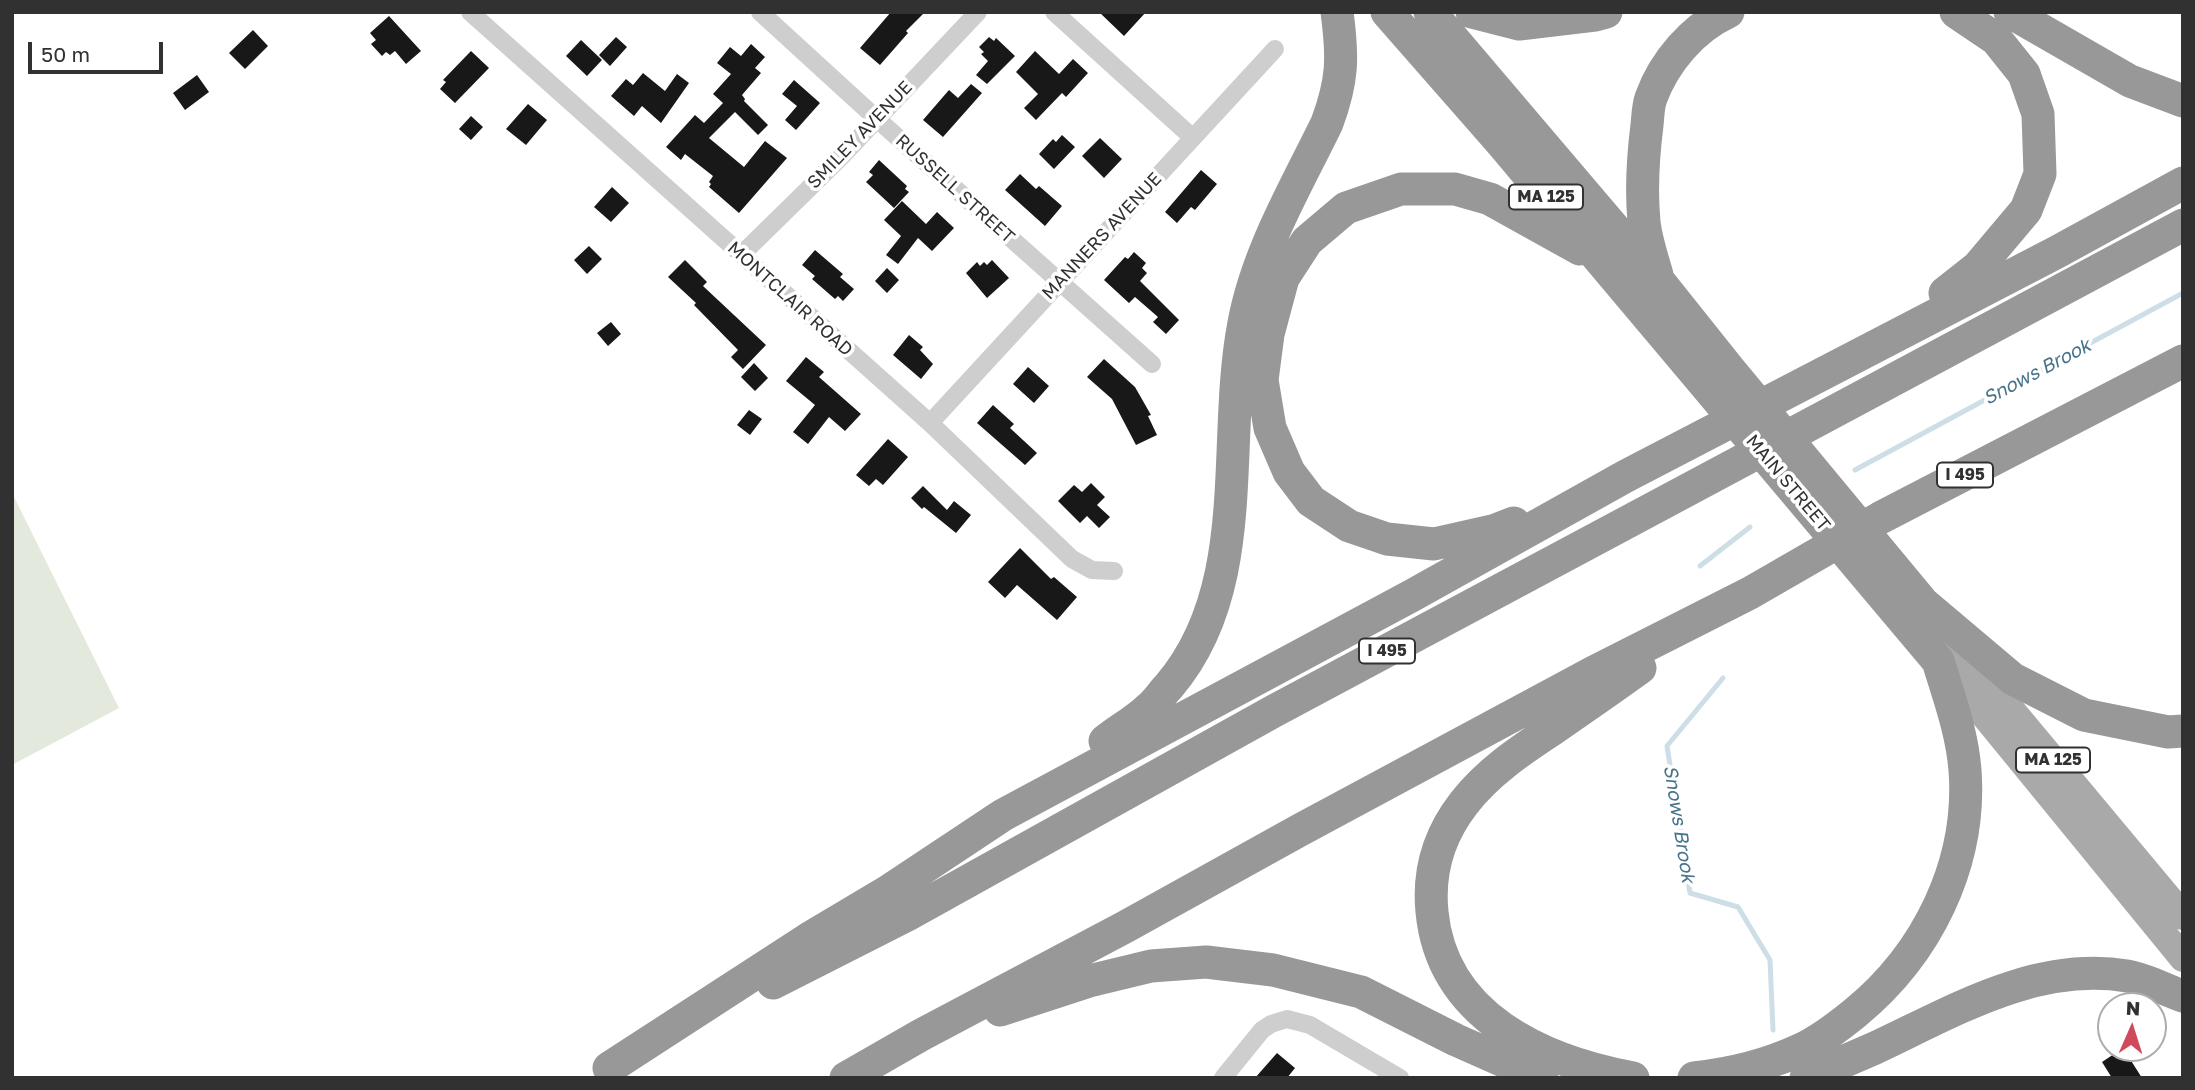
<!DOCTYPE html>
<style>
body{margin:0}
#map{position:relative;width:2195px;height:1090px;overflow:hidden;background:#fff;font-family:"Golos Text",sans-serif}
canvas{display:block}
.frame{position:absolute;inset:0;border:14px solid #313131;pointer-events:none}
.north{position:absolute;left:2097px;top:992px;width:70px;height:70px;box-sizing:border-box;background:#fff;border:2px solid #adadad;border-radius:50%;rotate:3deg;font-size:19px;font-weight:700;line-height:28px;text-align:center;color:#313131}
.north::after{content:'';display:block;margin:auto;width:24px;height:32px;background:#cf4b5b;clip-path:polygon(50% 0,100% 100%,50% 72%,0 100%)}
.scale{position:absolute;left:28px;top:42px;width:135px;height:32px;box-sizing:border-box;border:4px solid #313131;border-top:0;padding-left:9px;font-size:21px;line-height:24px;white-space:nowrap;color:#313131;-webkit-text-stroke:5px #fff;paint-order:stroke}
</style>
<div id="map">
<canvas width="2195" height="1090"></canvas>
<div class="frame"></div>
<div class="north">N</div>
<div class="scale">50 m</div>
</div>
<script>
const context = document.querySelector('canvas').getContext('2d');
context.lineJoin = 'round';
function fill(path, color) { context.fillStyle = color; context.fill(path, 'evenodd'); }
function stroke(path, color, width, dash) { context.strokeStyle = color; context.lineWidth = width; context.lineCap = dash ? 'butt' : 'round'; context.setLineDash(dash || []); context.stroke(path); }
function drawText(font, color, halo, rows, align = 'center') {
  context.font = font + ' "Golos Text",sans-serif'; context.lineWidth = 7; context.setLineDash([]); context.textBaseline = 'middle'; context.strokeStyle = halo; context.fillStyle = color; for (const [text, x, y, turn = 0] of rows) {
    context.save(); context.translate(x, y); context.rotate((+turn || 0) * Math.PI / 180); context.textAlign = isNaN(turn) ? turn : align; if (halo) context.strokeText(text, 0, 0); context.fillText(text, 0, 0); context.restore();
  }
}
const green = new Path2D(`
 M12,493L119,708L12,765Z`);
const stream = new Path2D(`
 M1855,470L2183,293
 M1700,566L1750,527
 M1723,678L1667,746L1690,893L1738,907L1770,960L1773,1030`);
const building = new Path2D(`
 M891,12H925L906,31L908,33L880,65L860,48Z
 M1099,12H1146L1124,36Z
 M389,16L421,51L406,64L395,51L390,55L386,52L382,56L371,44L376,40L370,33Z
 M253,30L268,46L245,69L229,53Z
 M616,37L627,47L610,66L599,55Z
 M989,37L994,41L996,38L1015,56L987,84L976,75L988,61L981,54L984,52L979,47Z
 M581,40L602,60L587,76L566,56Z
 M751,44L765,57L755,68L761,73L742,95L745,99L744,101L768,125L758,135L735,112L709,138L744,167L765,141L787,158L739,213L709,187L711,184L709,182L713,176L685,154L681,160L666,147L695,115L704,123L723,103L713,94L731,74L717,63L730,47L741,56Z
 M471,51L489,68L455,103L440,89L446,82L443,80Z
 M1035,51L1059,74L1073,59L1088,73L1066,97L1062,93L1036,120L1024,108L1038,94L1016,72Z
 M643,73L665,91L677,74L689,83L661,123L642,106L634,116L611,96L626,79L633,85Z
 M197,75L209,92L185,110L173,93Z
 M794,80L820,103L796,130L785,120L797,106L782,94Z
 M971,84L982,93L943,137L923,120L949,90L958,98Z
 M528,104L547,120L526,145L506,129Z
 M471,116L483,127L471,140L459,129Z
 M1062,135L1075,147L1054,169L1039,154L1053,139L1056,142Z
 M1100,138L1122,159L1104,178L1082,156Z
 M879,160L907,186L905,189L909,192L894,208L866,182L873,175L869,172Z
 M1201,170L1217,184L1195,210L1191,207L1177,223L1165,212Z
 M1020,174L1036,189L1039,186L1062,206L1045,226L1005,190Z
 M612,187L629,203L611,222L594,207Z
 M902,201L926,224L937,212L954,228L932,251L918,238L898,264L886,255L901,236L884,220Z
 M589,246L602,259L587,274L574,260Z
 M815,250L843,274L840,277L854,289L843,301L838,296L835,299L812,279L815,276L802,265Z
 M1134,252L1146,263L1142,268L1147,273L1140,281L1179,320L1166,334L1153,322L1158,317L1135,297L1129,303L1104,280L1125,257L1128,259Z
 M685,260L707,282L703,286L766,345L743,369L731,357L738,350L694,305L696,303L668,277Z
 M992,260L1009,278L987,298L966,273L977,262L980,266L984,262L987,265Z
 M887,268L899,280L887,293L875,281Z
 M611,322L621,334L608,346L597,333Z
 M909,335L923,347L920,350L933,364L921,379L893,355Z
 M806,357L824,372L819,377L861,414L845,431L829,417L808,444L793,432L815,405L786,381Z
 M1104,359L1135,387L1151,415L1148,416L1157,435L1136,445L1112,399L1087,377Z
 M754,363L768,378L755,391L741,377Z
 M1028,367L1049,386L1034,403L1013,384Z
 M993,405L1014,424L1010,428L1037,453L1025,465L977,423Z
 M749,410L762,419L750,435L737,425Z
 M888,439L908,457L883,485L876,479L869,486L856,475Z
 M1091,483L1105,497L1097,505L1110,517L1099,528L1087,516L1080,523L1058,501L1074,485L1082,492Z
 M923,486L947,510L954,501L971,515L956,533L924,507L922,509L911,498Z
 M1020,548L1051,579L1054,577L1077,597L1057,620L1017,585L1005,598L988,582Z
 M2123,1048L2142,1078H2112L2102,1062Z
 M1277,1053L1295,1068L1287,1078H1255Z`);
const street = new Path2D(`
 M470,12L930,423L1072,559L1092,570L1114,571
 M760,12L877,119L1152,364
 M1054,12L1193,138
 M741,255L842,156L978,12
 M930,423L1275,49
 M1223,1078L1262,1030L1271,1024L1287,1019L1310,1025L1400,1078`);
const primary = new Path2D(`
 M1956,644L2183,916
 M1942,666L1981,711L2183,958`);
const highway = new Path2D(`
 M1387,12L1501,142L1938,661C1949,697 1962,732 1965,770C1972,864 1927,954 1855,1013C1839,1026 1821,1040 1802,1049C1768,1065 1731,1074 1694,1078
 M1430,12L1658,280L1729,369L1923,603L2013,679L2084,715L2168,732L2183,731
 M1472,12L1519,24L1595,15L1606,12
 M2010,12L2130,81L2183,101
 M1657,275C1652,257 1646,240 1644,222C1641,190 1643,157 1647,125C1648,116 1648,106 1651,98C1664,62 1693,28 1728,12
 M1945,293L1978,267L2026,210L2040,174L2038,114L2024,74L1996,39L1956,12
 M1514,523L1496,530L1434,544L1387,539L1349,526L1311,501L1289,472L1270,428L1262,380L1268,334L1283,278L1307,241L1346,208L1401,189H1455L1490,199L1580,249
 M1105,741C1119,730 1135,721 1148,709C1156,703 1162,693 1169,686C1254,586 1221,442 1244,323C1257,252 1296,187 1327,123C1343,80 1343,57 1337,12
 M773,983L907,915L1274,711L2183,225
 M1000,1010L1089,981L1151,966L1206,962L1273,970L1361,992L1456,1040L1542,1078
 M609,1068L808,939L887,892L1003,815L1413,595L1626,476L2057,252L2183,183
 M846,1078L921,1035L1125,927L1300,830L1592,673L1750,593L1880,518L2183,361
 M1633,1078C1542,1061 1442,1017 1432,912C1428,872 1439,835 1464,803C1488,772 1521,750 1553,729C1582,709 1611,689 1640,668
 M1806,1078C1829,1068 1852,1058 1875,1048C1954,1011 2036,961 2127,976C2146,979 2165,990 2183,996`);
const shields = [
 [1546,197,74],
 [1965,475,56],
 [1387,651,56],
 [2053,760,74]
];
const shieldNames = [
 ["MA 125",1546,197],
 ["I 495",1965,475],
 ["I 495",1387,651],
 ["MA 125",2053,760]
];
const streetNames = [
 ["SMILEY AVENUE",860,135,-46],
 ["RUSSELL STREET",955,189,42],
 ["MANNERS AVENUE",1102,236,-47],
 ["MONTCLAIR ROAD",790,299,42],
 ["MAIN STREET",1788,483,50]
];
const waterNames = [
 ["Snows Brook",2037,372,-28],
 ["Snows Brook",1679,824,81]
];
fill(green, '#e4e9de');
stroke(stream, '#cddee7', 5);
fill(building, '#181818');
stroke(street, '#cecece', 18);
stroke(primary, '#a9a9a9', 28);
stroke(highway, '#989898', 33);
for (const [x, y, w] of shields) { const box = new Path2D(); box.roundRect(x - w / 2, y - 12.5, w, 25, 5); context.fillStyle = '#fff'; context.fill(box); stroke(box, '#313131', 2); }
drawText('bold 16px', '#313131', null, shieldNames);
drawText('18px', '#313131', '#fff', streetNames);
drawText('italic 19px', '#487389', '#fff', waterNames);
</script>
